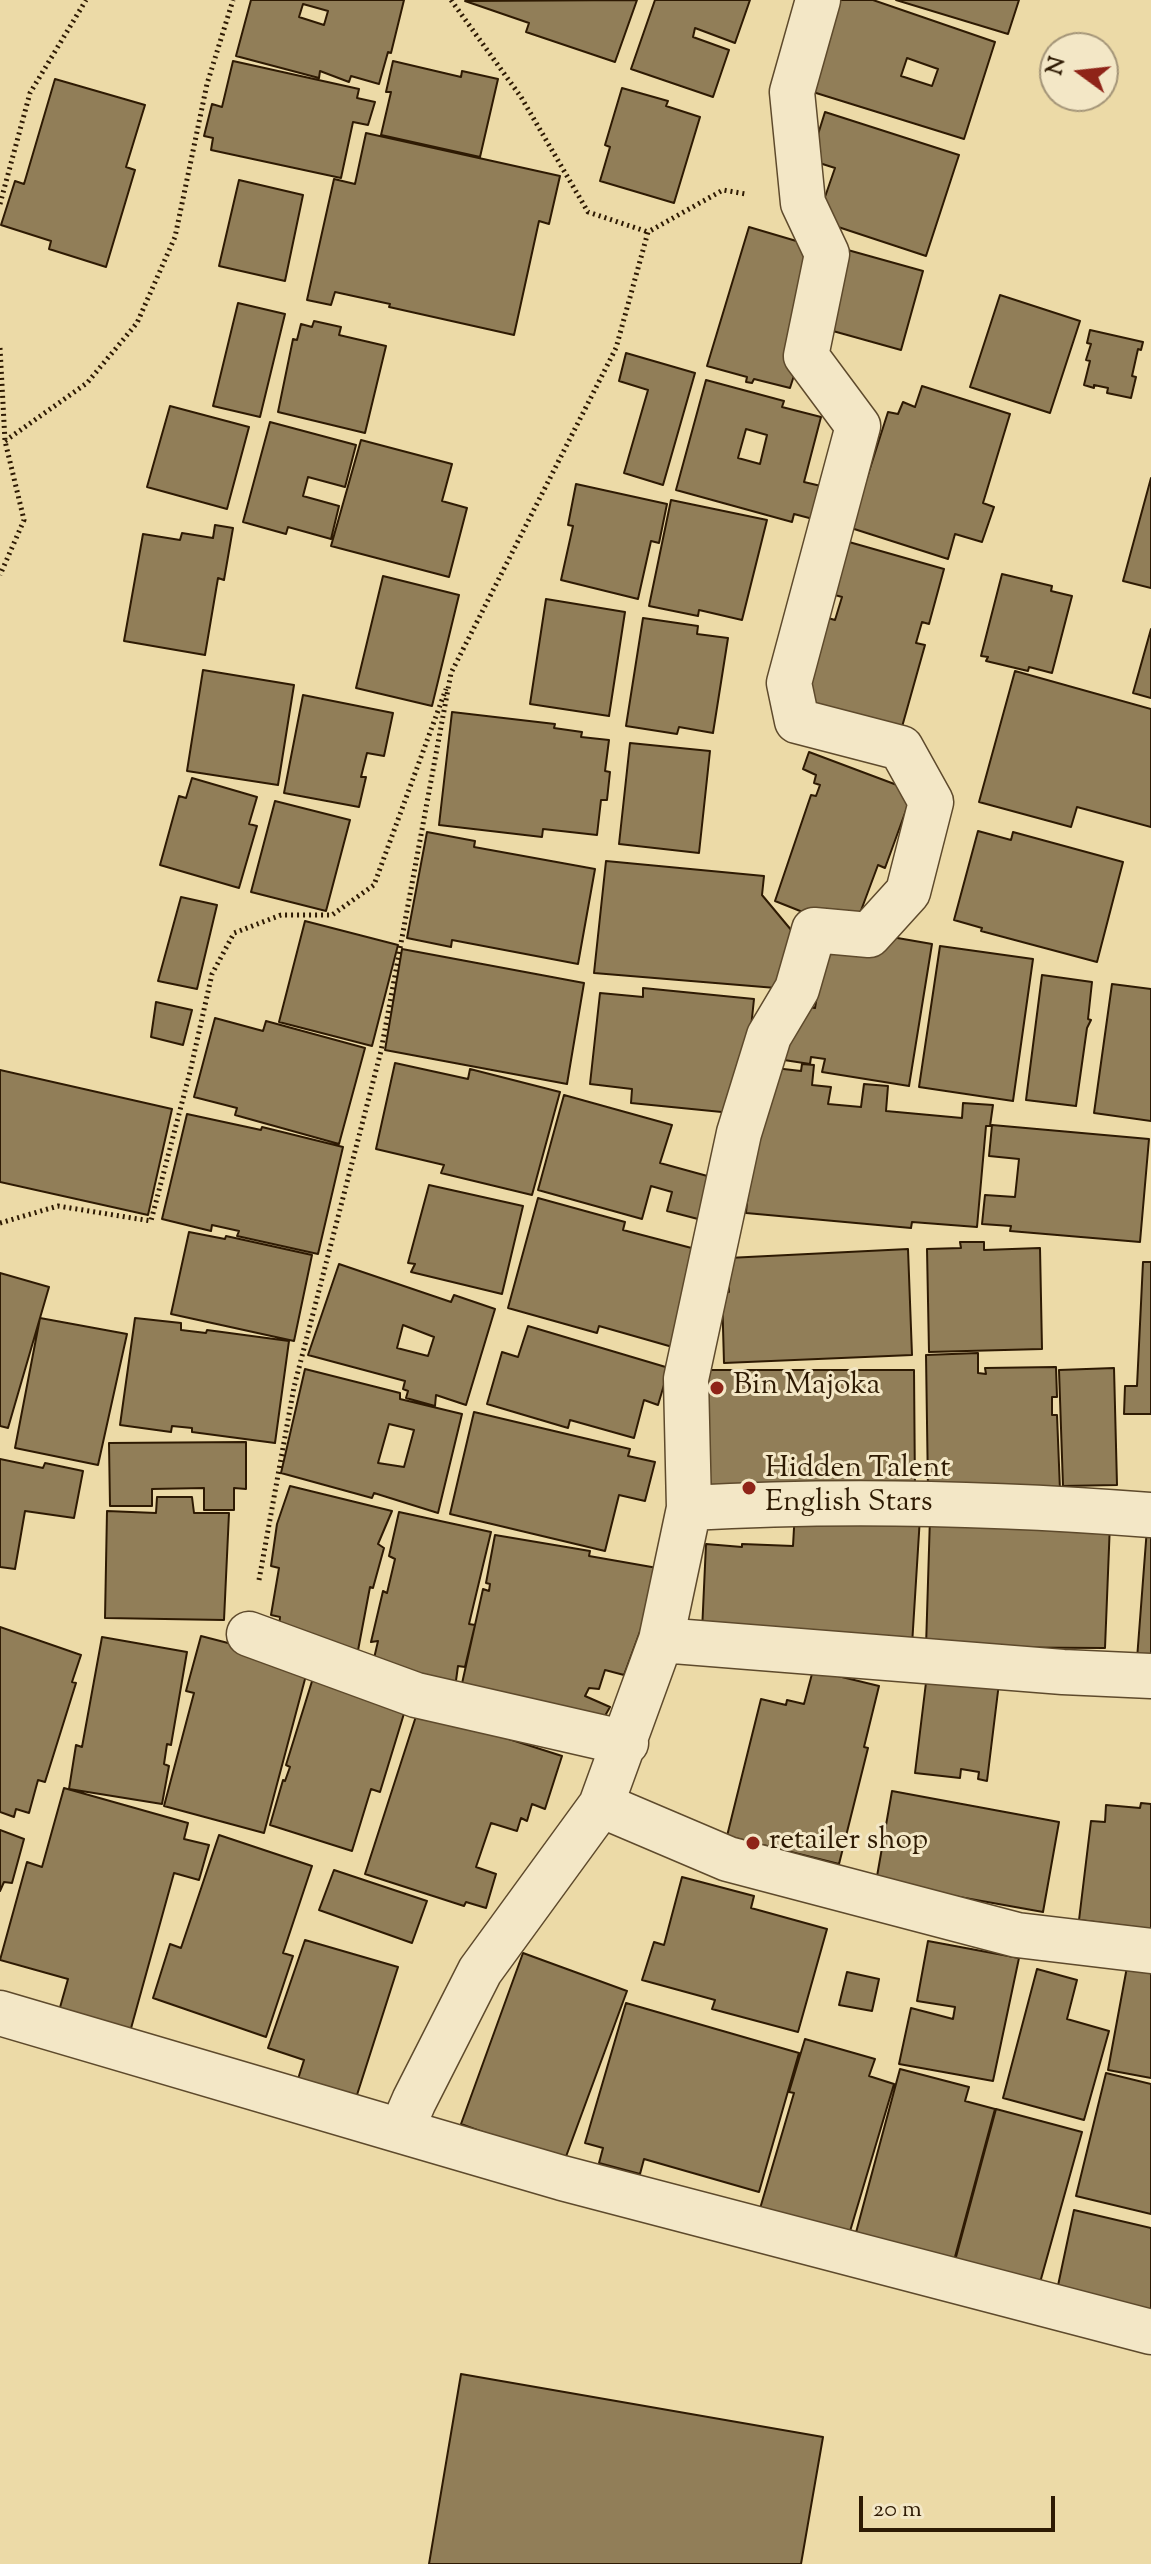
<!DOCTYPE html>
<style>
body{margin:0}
#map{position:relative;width:1151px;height:2564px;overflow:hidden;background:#ecdaa7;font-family:"Sorts Mill Goudy",serif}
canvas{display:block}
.north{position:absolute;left:1039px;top:32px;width:80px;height:80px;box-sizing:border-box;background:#f3e7c6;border:2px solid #a49578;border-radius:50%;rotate:285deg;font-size:22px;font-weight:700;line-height:32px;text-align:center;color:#2e1a03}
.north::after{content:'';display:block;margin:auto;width:28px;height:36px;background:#8f2418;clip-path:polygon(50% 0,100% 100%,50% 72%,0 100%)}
.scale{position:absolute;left:859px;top:2496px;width:196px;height:36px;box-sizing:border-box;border:4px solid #2e1a03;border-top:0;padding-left:10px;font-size:24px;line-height:28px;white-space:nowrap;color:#2e1a03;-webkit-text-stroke:6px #f3e7c6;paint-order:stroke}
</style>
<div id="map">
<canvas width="1151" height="2564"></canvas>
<div class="north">N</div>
<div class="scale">20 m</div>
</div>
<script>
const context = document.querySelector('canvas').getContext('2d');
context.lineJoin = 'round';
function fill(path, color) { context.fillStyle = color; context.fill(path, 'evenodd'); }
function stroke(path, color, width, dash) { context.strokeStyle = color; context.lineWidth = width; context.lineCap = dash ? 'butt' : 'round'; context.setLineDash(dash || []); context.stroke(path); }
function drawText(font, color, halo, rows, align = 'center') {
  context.font = font + ' "Sorts Mill Goudy",serif'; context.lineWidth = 6; context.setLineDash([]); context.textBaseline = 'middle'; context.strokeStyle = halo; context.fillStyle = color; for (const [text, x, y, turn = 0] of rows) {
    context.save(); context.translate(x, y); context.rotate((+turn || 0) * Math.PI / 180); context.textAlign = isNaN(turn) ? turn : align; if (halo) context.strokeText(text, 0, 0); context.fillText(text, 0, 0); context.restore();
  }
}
const building = new Path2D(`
 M251,0H404L391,53L388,52L379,84L351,76L349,82L320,71L319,78L236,56ZM303,4L328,11L324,25L299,17Z
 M637,0L615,62L526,32L529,23L465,1Z
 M655,0H750L735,43L695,28L693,37L729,50L713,97L631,69Z
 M827,0H873L995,42L964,139L800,88ZM907,58L938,69L932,86L901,76Z
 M896,0H1019L1008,34Z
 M233,61L359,89L357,98L375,102L368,125L353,122L341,178L211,150L213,138L204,136L212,104L222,107Z
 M393,61L461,77L462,71L498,79L480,157L381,135L391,92H386Z
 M55,79L145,105L126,167L135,170L106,267L49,249L51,241L1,225L15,181L24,184Z
 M622,88L668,101L666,106L700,117L674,203L600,181L610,147L605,145Z
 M825,112L959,155L926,256L817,220L835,168L810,160Z
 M366,133L560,176L549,224L539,221L514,335L389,307L390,304L335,292L331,305L307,300L334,179L355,184Z
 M239,180L303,195L285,281L219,266Z
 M749,227L820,248L798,363L790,388L754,379L752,383L746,382L747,377L707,366Z
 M837,247L923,271L901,350L815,326Z
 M1000,295L1080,321L1050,413L970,387Z
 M238,303L285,314L260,417L213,406Z
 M314,321L341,327L339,335L386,346L365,433L278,412L293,339L297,340L301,324L312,327Z
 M1090,330L1143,342L1141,350L1138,349L1132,376L1136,377L1131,398L1107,393L1108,388L1094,385V388L1084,385L1090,361L1086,360L1091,344L1087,343Z
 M626,353L695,373L663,485L624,473L648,390L619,381Z
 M706,380L784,401L782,407L821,417L804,482L821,486L813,519L794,514L792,522L676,490ZM746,429L767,435L760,464L738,458Z
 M922,386L1010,414L983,503L994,507L982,542L955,534L948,559L851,528L888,412L898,414L903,402L915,407Z
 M170,406L249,427L227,509L147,487Z
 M270,422L356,445L345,487L308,477L303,496L339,506L331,539L288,527L286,534L243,522Z
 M361,440L452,464L442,501L467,508L449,577L331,546Z
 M1151,478V588L1123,581Z
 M576,484L667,504L659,543L651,541L638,599L561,580L573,526L568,525Z
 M671,500L767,520L742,620L699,610L698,616L649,606Z
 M215,525L233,528L224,580L218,578L205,655L124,641L143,534L180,540L182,533L213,538Z
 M849,542L944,569L929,624L922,622L916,643L925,645L900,734L803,708L828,618L835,620L842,597L835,595Z
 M1002,574L1052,586L1051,591L1072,596L1052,673L1029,667L1028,671L986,661L988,657L981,656Z
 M383,576L459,595L432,706L356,688Z
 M546,599L625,612L609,716L530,704Z
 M643,618L698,626L697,634L728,638L713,733L679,727L677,734L626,726Z
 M1151,629V698L1133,693Z
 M203,670L294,685L278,785L187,771Z
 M1015,671L1151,709V827L1077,807L1071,827L979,802Z
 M303,695L393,713L384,756L367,753L361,777H366L359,807L284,793Z
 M452,712L555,724L554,728L582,732L581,737L609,740L605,771L610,772L607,800H601L597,835L543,829L542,837L439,825Z
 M630,743L710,751L699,853L619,844Z
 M809,752L913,791L885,868L878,865L853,932L775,901L811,795L816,796L820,785L814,783L816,775L803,769Z
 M192,778L257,797L249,824L257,826L239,888L160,865L179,796L186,798Z
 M275,801L350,820L326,911L251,892Z
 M978,831L1011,840L1013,832L1123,862L1097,962L981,931L982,928L954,920Z
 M427,832L475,841L474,847L595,869L578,964L452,940L451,947L407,938Z
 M606,861L764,876L762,895L797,937L788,989L594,973Z
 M181,897L217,905L197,989L158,981Z
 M305,921L398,945L372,1046L279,1022Z
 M827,935L886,936L932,944L909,1086L822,1072L825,1059L811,1057L810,1064L784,1060L793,1005L815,1008Z
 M940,946L1033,959L1013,1101L919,1087Z
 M402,949L584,983L567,1084L385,1050Z
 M1042,975L1092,982L1088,1019L1091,1020L1087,1028L1076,1106L1026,1100Z
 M1112,984L1151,989V1121L1094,1113Z
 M643,988L754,999L742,1114L631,1103L632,1089L590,1084L600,993L643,997Z
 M156,1002L192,1010L183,1045L151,1037Z
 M215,1018L263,1031L266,1021L365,1048L339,1144L235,1115L237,1108L194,1097Z
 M395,1063L468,1079L470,1069L560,1092L532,1195L441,1173L444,1165L376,1149Z
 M802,1064L814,1065L812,1085L831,1087L828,1104L861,1107L864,1084L888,1086L886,1111L962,1118L963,1103L993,1105L990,1126H986L977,1227L912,1222L911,1228L746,1213L757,1097L766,1067L801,1071Z
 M0,1070L172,1109L148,1215L0,1182Z
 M564,1095L672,1125L660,1163L711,1177L698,1219L667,1211L672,1192L651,1186L642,1219L538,1190Z
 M187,1114L261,1130L262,1127L343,1147L318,1254L237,1236L239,1231L212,1225L211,1231L162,1219Z
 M992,1125L1149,1139L1140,1242L1010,1231L1011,1226L982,1224L985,1195L1015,1197L1019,1159L989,1156Z
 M429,1185L523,1206L502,1294L411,1272L415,1264L408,1263Z
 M538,1198L625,1222L623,1230L703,1251L676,1348L599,1326L597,1333L508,1308Z
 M189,1232L225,1239L226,1236L312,1255L294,1341L171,1314Z
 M960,1242H984V1250L1040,1248L1042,1349L929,1352L927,1249L961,1248Z
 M908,1249L912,1355L724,1363L722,1292H729L728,1258Z
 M1143,1262H1151V1414H1124L1125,1386H1137Z
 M339,1264L451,1302L454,1295L495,1309L466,1405L436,1395L435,1406L406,1398L408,1391L403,1389L405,1381L308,1355ZM403,1325L434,1337L428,1356L397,1348Z
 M0,1273L49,1287L8,1428L0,1426Z
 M40,1318L127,1334L98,1465L15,1448Z
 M135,1318L181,1323V1330L206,1333L207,1330L289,1341L275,1443L192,1432V1428L172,1426L171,1432L120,1425Z
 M528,1326L669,1368L658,1405L644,1400L634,1438L570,1420L568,1428L487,1404L502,1352L518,1357Z
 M978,1353V1373L986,1374L985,1368L1056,1367L1057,1397H1052V1415H1057L1060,1490H928L926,1355Z
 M1114,1368L1117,1485L1063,1486L1059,1370Z
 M305,1369L400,1393V1399L462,1414L438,1513L374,1493L372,1498L281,1473ZM389,1424L414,1430L404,1467L378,1463Z
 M706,1370H914L915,1492L707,1494Z
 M474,1412L630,1449L628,1456L655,1462L645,1501L619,1495L605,1551L450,1514Z
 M246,1442V1489L234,1488V1510H204V1488L152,1489V1506H110L109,1443Z
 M0,1459L43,1468L45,1463L83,1471L74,1518L25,1511L15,1569L0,1567Z
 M290,1486L392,1511L378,1544L384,1548L373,1588L370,1587L356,1661L278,1637L280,1617L271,1615L279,1568L271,1566L277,1524Z
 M157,1497H192L194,1513H229L224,1620L105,1618L107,1511L156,1513Z
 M795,1510L920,1517L912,1645L702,1631L706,1544L742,1547V1544L793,1546Z
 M399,1512L491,1532L469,1624L475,1625L465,1667L458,1666L454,1695L370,1676L378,1641L371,1642L383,1591L387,1593L395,1559L389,1556Z
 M930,1517L1110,1523L1105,1648L926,1647Z
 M1147,1528H1151V1659H1137Z
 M495,1535L590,1551L589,1556L663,1569L624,1675L605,1670L599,1689L589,1688L585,1696L610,1707L597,1730L459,1697L483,1589L489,1591L490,1584L486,1583Z
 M0,1627L81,1655L72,1682L76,1683L45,1782L38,1780L29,1813L16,1809L14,1817L0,1812Z
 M201,1636L309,1664L264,1833L164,1806L194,1693L186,1691Z
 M102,1637L187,1652L171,1745L167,1744L164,1764L169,1766L162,1804L69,1789L76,1745L82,1747Z
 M928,1666L999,1683L987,1781L978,1779L979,1772L961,1769L960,1778L915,1773Z
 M813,1670L879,1686L864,1747L868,1748L839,1864L727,1836L761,1699L786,1705L787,1700L804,1704Z
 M313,1678L406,1707L380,1792L371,1789L352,1851L270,1825L283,1780L285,1781L290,1767L286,1765Z
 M418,1710L562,1756L545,1809L532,1804L527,1821L521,1818L517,1831L491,1823L476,1867L496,1874L486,1908L466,1902L464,1906L365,1874Z
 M64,1788L188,1823L184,1839L209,1845L199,1880L174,1873L130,2032L59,2011L68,1979L0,1960L27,1862L42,1867Z
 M892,1791L1059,1822L1043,1912L876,1882Z
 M1141,1803L1151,1804V1929L1079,1920L1091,1821L1105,1822L1106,1805L1140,1808Z
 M0,1830L24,1839L12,1883L4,1882L0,1891Z
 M219,1835L312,1866L283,1953L293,1956L266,2037L153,1998L170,1944L181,1948Z
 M334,1870L427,1901L412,1943L319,1910Z
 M682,1877L754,1896L751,1908L827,1929L798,2032L712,2009L715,2000L642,1980L654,1942L664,1945Z
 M305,1940L398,1967L356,2098L298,2079L304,2060L268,2048Z
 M928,1941L1019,1958L993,2081L899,2064L911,2008L953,2019L955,2007L917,2001Z
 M523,1953L627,1991L564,2162L461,2124Z
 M1129,1956L1151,1960V2078L1108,2070Z
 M1037,1969L1077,1980L1067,2019L1109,2031L1084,2120L1003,2098Z
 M847,1972L879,1979L872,2011L839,2005Z
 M626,2003L799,2053L759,2192L644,2159L640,2174L599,2163L603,2148L585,2143Z
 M805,2039L875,2059L869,2076L894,2084L848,2238L759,2212L794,2093L789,2092Z
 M900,2069L969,2087L965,2101L995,2109L952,2268L854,2240Z
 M1106,2073L1151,2084V2214L1076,2196Z
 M996,2109L1082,2132L1036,2297L953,2268Z
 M1074,2210L1151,2228V2322L1056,2295Z
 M461,2374L823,2437L801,2564H429Z`);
const path = new Path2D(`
 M451,0L521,97L588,212L648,232
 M0,204L30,93L86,0
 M0,348L5,441L24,520L0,575
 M5,441L87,383L137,323L175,237L207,84L233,0
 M0,1223L58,1206L151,1221L190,1072L212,974L234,933L281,915H332L374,885L446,689
 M259,1580L294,1387L381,1051L451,673L616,348L648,232L723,190L746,194`);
const minor = new Path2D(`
 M689,1508C843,1499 997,1503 1151,1515
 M249,1634L416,1695L626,1743
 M661,1640L1063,1672L1151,1676
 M601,1805L728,1859L1017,1935L1151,1951
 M0,2013L401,2131L414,2101L480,1971L601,1805L661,1640L689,1508L686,1379L739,1133L769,1036L797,989L814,930L869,935L908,892L931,802L901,748L797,721L789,683L858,426L806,356L827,254L803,203L792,92L818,0
 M401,2131L562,2178L1151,2332`);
const markers = [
 [717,1388,8,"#8f2418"],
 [749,1488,8,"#8f2418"],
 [753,1843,8,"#8f2418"]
];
const poiNames = [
 ["Bin Majoka",733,1388],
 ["Hidden Talent",765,1471],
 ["English Stars",765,1505],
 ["retailer shop",769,1843]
];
fill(building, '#917e58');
stroke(building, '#2e1a03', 2);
stroke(minor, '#5e4a2c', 47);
stroke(path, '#2e1a03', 5, [2, 4]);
stroke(minor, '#f3e7c6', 44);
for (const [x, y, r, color] of markers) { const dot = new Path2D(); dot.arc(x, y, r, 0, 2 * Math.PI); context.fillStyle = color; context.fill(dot); stroke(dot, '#f3e7c6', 3); }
drawText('30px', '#2e1a03', '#f3e7c6', poiNames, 'left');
</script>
